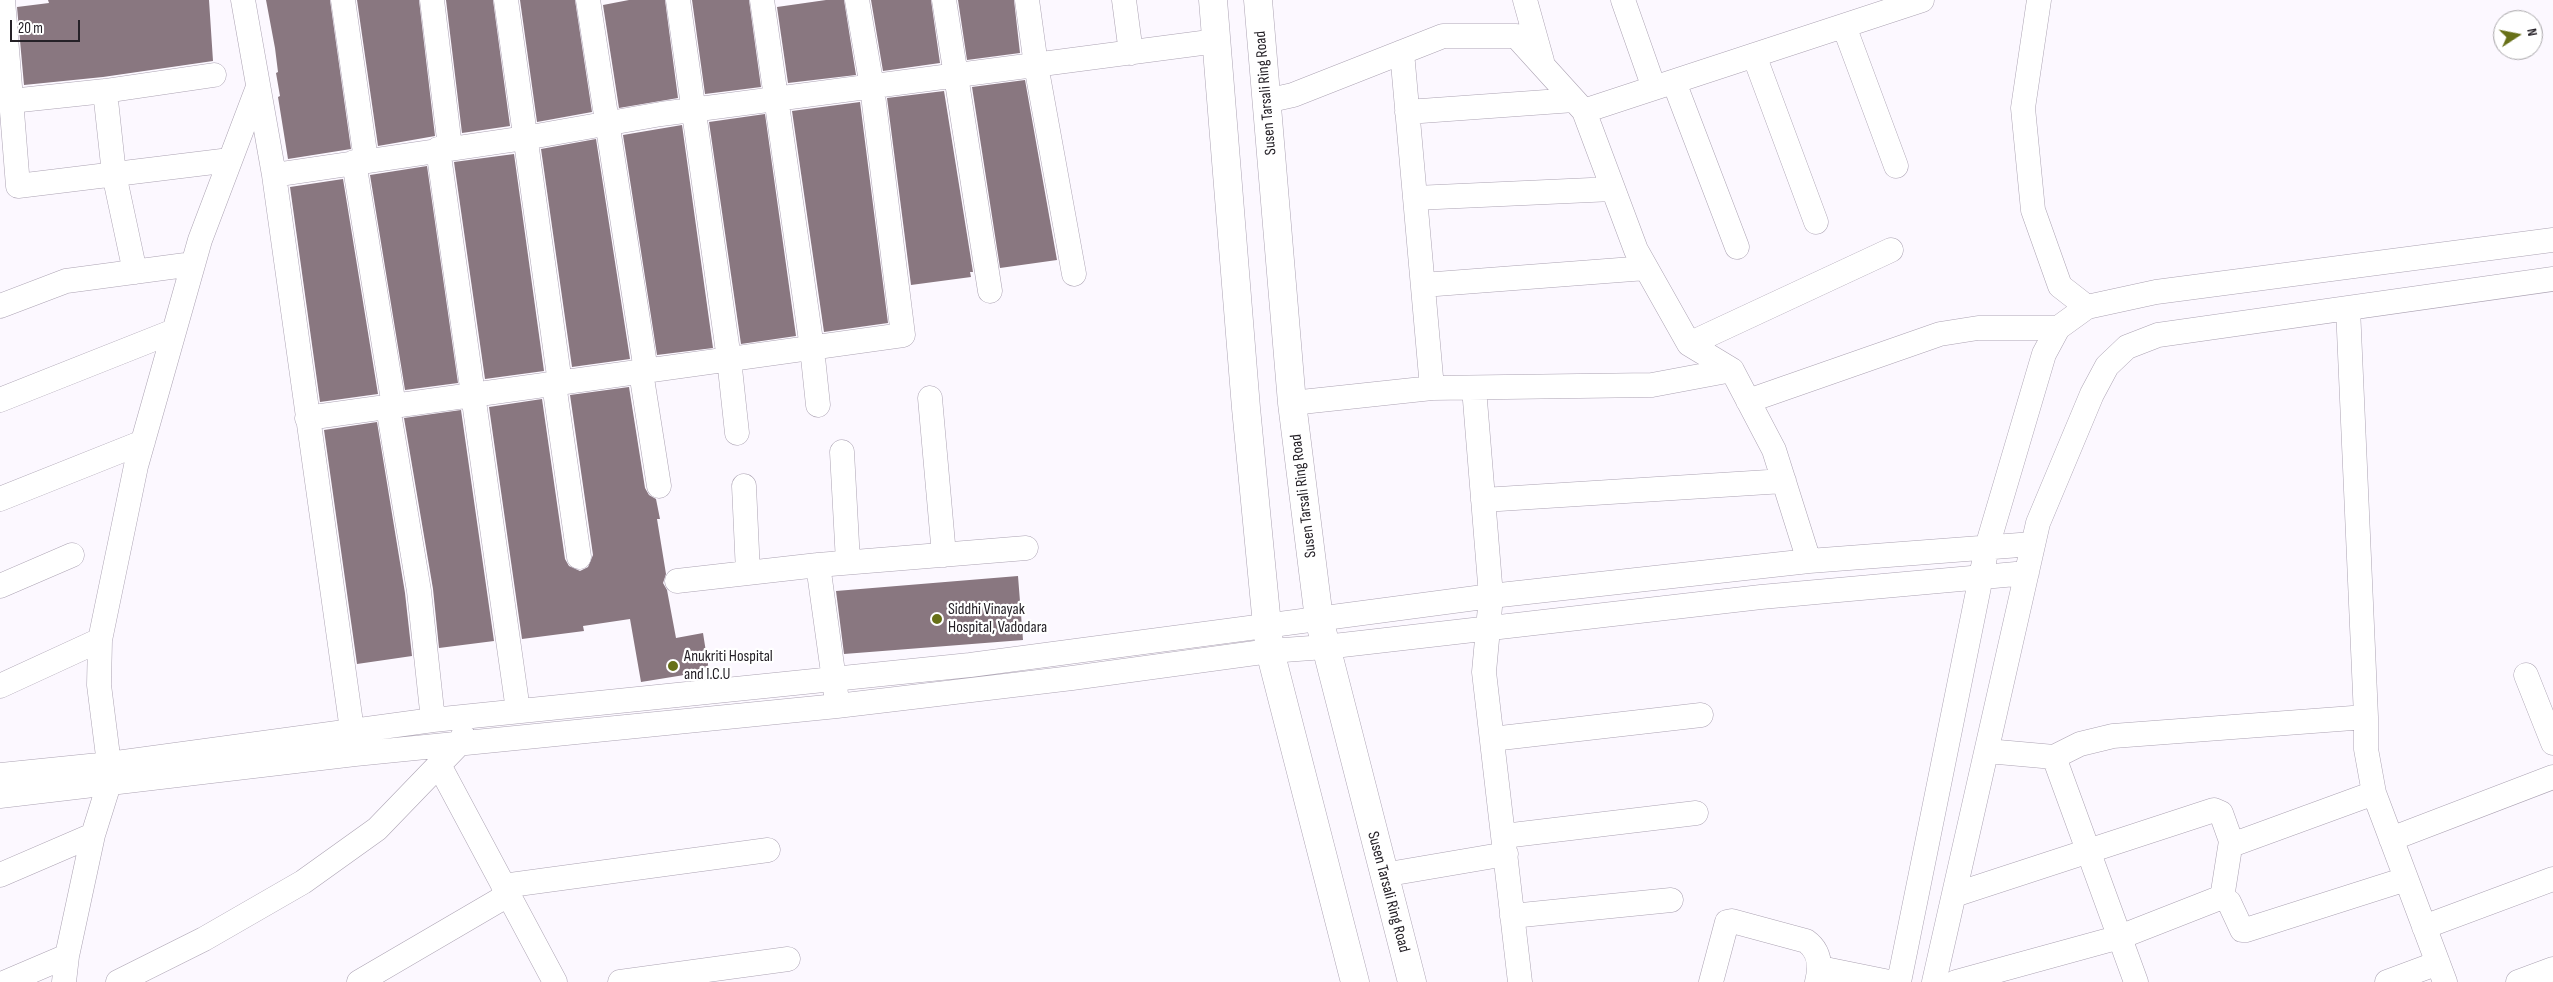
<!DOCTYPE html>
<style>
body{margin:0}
#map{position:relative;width:2553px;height:982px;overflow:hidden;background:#fcf8ff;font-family:"Sofia Sans Condensed",sans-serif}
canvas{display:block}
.north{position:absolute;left:2493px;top:10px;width:50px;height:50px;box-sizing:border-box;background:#fff;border:1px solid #a8a6a9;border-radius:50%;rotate:79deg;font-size:14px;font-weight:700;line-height:20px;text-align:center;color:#252127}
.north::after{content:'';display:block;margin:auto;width:18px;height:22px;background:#677018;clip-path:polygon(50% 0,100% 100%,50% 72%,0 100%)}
.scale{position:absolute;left:10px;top:20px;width:70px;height:22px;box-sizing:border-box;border:2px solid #252127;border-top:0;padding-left:6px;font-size:15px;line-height:18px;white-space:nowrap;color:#252127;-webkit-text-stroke:4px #fff;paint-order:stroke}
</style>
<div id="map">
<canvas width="2553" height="982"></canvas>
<div class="north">N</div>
<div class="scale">20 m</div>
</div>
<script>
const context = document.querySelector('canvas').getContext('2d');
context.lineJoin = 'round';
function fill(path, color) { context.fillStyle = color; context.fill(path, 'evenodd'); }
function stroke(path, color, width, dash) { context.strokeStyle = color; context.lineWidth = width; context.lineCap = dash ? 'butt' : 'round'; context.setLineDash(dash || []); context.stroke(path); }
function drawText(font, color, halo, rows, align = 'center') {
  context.font = font + ' "Sofia Sans Condensed",sans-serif'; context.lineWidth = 4.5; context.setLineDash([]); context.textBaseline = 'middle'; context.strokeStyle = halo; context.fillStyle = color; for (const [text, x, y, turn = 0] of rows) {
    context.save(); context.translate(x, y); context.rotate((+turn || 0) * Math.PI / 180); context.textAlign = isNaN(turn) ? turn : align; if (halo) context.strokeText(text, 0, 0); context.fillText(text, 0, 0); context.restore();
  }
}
const building = new Path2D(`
 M48,0H209L213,61L103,77L24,85L17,7L49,3Z
 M266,0H330L351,149L288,159L278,97L280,96L276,73L278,72L275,48Z
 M357,0H419L435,136L378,146Z
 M446,0H493L510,126L462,133Z
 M520,0H575L592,112L537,122Z
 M629,0H665L678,98L619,108L603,5Z
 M692,0H749L761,87L705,94Z
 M826,0H844L856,75L788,83L777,7Z
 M871,0H931L940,63L883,71Z
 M958,0H1014L1020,53L967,60Z
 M1025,80L1057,260L1000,268L972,87Z
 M944,91L973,272H970L971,277L911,285L887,98Z
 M860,102L888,323L824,332L792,111Z
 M765,114L796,336L741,344L709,122Z
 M682,125L713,348L657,355L623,135Z
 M596,139L630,359L572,367L541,149Z
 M514,154L544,371L485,379L454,162Z
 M427,166L458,383L405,390L370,175Z
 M343,179L378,394L320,402L290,187Z
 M629,387L645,488L649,495L656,499L660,519H657L666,574L663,583L667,590L676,638L703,633L709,671L641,682L630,619L583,626L584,631L522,639L489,407L542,399L565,559L569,566L580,571L588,567L593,555L570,395Z
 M461,410L494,641L439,648L433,589L404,418Z
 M377,422L405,593L412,656L357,664L324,430Z
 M1018,576L1023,640L844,654L836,591Z`);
const minor = new Path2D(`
 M3,0L18,186L230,160
 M243,0L274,175
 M343,0L366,160
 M432,0L450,147
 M506,0L560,383
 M588,0L646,371
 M678,0L729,359L737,433
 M762,0L812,348L818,405
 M944,0L990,291
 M1027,0L1036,65L1074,274
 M1124,0L1131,53
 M1525,0L1542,61
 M1623,0L1654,88
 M2039,0L2023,108L2033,210L2060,286L2087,307
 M1844,26L1896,166
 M1402,52L1432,388L1652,385L1732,370
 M1754,55L1816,222
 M1674,82L1737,247
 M105,91L114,174L135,272
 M11,101L105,91L214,75
 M1266,101L1293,95L1443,36H1516L1584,111L1636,250L1689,344L1732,370L1774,450L1809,561
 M1584,111L1922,0
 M1407,112L1574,100
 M438,149L518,710
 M354,162L394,406
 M1415,198L1613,189
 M1423,285L1646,268
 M0,306L66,281L193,264
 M2348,308L2366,717V749L2374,793L2445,982
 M1689,344L1891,250
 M641,372L659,486
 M554,384L579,557
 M1474,388L1491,596L1484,672L1520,982
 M930,398L944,555
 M0,400L174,331
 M1748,401L1940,334L1978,328H2058
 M1292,403L1432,388
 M388,407L419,591L433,720
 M307,418L903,335L872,87L857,0
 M842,452L848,562
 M744,486L748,573
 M0,499L143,442
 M1483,500L1784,481
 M677,581L818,565
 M0,586L72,555
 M2526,675L2553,743
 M0,686L100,640
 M836,694L818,565L1026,548
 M352,730L274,175L525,138L661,114L1217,41
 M1492,739L1701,715
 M1987,751L2054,757L2136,982
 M2054,757L2080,744L2113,736L2366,717
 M439,765L555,982
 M0,775L109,764L433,720L970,665L1491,596L1809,561L2033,544
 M0,796L355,754L837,706L1072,678L1270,651L1325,647L1761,597L2027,573
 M1504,836L1696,813
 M2391,839L2553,777
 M0,875L93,835
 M1383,875L1506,854
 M503,886L768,850
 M1954,895L2214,810L2221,813L2231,841L2237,843L2374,793
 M2222,898L2231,841
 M1512,916L1671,900
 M2424,927L2553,879
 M1820,968L1889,982
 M6,982L67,956
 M64,982L67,956L93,835L109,784V764L99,685L100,640L136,466L200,240L258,87
 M118,982L204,939L303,882L377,829L460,743L463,736
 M359,982L508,895
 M620,982L788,959
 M1711,982L1727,922L1732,921L1806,941C1820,951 1821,966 1817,982
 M1899,982L1987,547L2044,354L2058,328L2087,307L2156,292L2553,240
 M1934,982L2038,523L2092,394L2107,366L2127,347L2158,335L2553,279
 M1956,982L2120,937L2217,899L2222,898L2229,902L2242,930H2246L2406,879
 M2387,982L2438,963
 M2518,982L2553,969`);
const major = new Path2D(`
 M1213,0L1246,408L1267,625L1270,651L1355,982
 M1258,0L1292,403L1319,619L1412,982`);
const markers = [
 [937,619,6,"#677018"],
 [673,666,6,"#677018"]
];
const streetNames = [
 ["Susen Tarsali Ring Road",1266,93,-95],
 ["Susen Tarsali Ring Road",1304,496,-97],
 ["Susen Tarsali Ring Road",1388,892,75]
];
const poiNames = [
 ["Siddhi Vinayak",948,610],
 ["Hospital, Vadodara",948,628],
 ["Anukriti Hospital",684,657],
 ["and I.C.U",684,675]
];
fill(building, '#897780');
stroke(minor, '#aca3b3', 25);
stroke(major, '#aca3b3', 29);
stroke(minor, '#fff', 24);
stroke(major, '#fff', 28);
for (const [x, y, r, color] of markers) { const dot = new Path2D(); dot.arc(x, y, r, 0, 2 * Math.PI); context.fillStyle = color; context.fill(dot); stroke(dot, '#fff', 2); }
drawText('16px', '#252127', '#fff', streetNames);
drawText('16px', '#252127', '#fff', poiNames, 'left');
</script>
